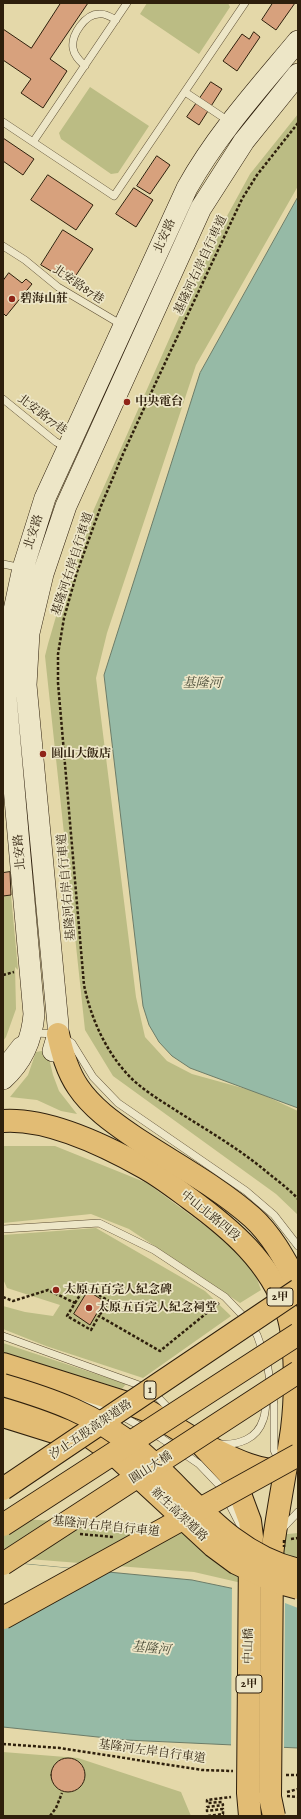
<!DOCTYPE html>
<meta charset="utf-8">
<style>
body{margin:0}
#map{position:relative;width:301px;height:1819px;overflow:hidden;background:#e4d8a9;font-family:Alegreya,serif}
canvas{display:block}
.frame{position:absolute;inset:0;border:4px solid #2e1f0c;pointer-events:none}
</style>
<div id="map">
<canvas width="301" height="1819"></canvas>
<div class="frame"></div>
</div>
<script>
const context = document.querySelector('canvas').getContext('2d');
context.lineJoin = 'round';
function fill(path, color) { context.fillStyle = color; context.fill(path, 'evenodd'); }
function stroke(path, color, width, dash) { context.strokeStyle = color; context.lineWidth = width; context.lineCap = dash ? 'butt' : 'round'; context.setLineDash(dash || []); context.stroke(path); }
function drawText(font, color, halo, rows, align = 'center') {
  context.font = font + ' Alegreya,"Noto Serif TC",serif'; context.lineWidth = 3.5; context.setLineDash([]); context.textBaseline = 'middle'; context.strokeStyle = halo; context.fillStyle = color; for (const [text, x, y, turn = 0] of rows) {
    context.save(); context.translate(x, y); context.rotate((+turn || 0) * Math.PI / 180); context.textAlign = isNaN(turn) ? turn : align; if (halo) context.strokeText(text, 0, 0); context.fillText(text, 0, 0); context.restore();
  }
}
const green = new Path2D(`
 M147,3H228L230,7L199,54L140,14Z
 M90,87L149,126L118,173L111,174L61,139L59,133Z
 M298,114V186L196,365L107,633L96,678L136,997L145,1037L167,1061L192,1074L257,1092L298,1111V1215L276,1194L113,1076L85,1030L45,656L48,644L66,582L87,525L209,249L250,174Z
 M11,895L18,970L15,967L16,1009L6,1037L3,1041V896Z
 M47,1050L53,1075L59,1091L77,1114L61,1111L37,1100L10,1097L28,1075L36,1052Z
 M3,1146H55L147,1183L250,1259L261,1290L240,1303L129,1229L91,1214L3,1223Z
 M96,1228L205,1291L231,1316L143,1378L46,1346L3,1329V1306L25,1312L53,1316L60,1305L7,1288L3,1279V1235Z
 M3,1343L126,1384L122,1389L3,1353Z
 M3,1518L288,1534L298,1533V1596L194,1572L3,1557Z
 M3,1752L78,1758L181,1792L191,1816H3Z`);
const water = new Path2D(`
 M298,197V1108L190,1068L172,1056L159,1042L149,1025L143,1006L104,675L200,373Z
 M3,1562L192,1580L298,1602V1748L126,1740L3,1727Z`);
const pier = new Path2D(`
 M3,1562L78,1569L3,1610Z
 M232,1586L298,1600V1608L285,1603L284,1750L231,1747Z`);
const building = new Path2D(`
 M61,3H88L50,59L67,71L43,108L21,93L31,79L3,60V29L31,48Z
 M273,3H295L276,30L262,20Z
 M254,32L260,37L237,71L223,61L242,34L249,39Z
 M211,82L222,89L199,125L187,117Z
 M3,138L34,159L23,175L3,161Z
 M157,156L170,165L150,194L137,186Z
 M48,175L93,205L76,230L31,200Z
 M134,188L153,200L136,227L116,214Z
 M63,230L93,249L71,283L41,265Z
 M9,273L22,283L26,279L32,284L6,316L3,313V281Z
 M10,872L11,895L3,896V873Z
 M88,1291L104,1301L90,1325L74,1314Z
 M51 1775a17 17 0 1 1 34 0a17 17 0 1 1-34 0Z`);
const path = new Path2D(`
 M298,123L257,175L242,199L158,378L123,454L101,506L77,572L64,618L58,654V683L84,985C91,1019 106,1052 130,1077C144,1091 163,1102 180,1113C210,1132 241,1150 268,1173C278,1181 289,1189 298,1199
 M3,975L14,972
 M3,1297L13,1301L48,1290L75,1303L67,1316L91,1330L99,1316L160,1351L219,1303
 M75,1303L85,1287L109,1301L99,1316
 M80,1534L113,1537
 M291,1539L298,1538
 M3,1744L60,1748L202,1770L233,1771
 M286,1775H298
 M287,1792L298,1789
 M287,1796L298,1797
 M50,1816L56,1808L62,1793
 M208,1816L223,1814V1809L207,1811V1807L223,1805L222,1802L207,1803V1800L231,1797`);
const service = new Path2D(`
 M85,66C80,61 74,56 73,48C71,35 85,14 99,14C105,13 111,17 116,20
 M185,92L230,122
 M3,122L114,196L245,3
 M33,142L127,3
 M3,246L25,260L58,287L122,325
 M3,399L56,442L67,447
 M3,564L22,568
 M33,1033L58,1034L72,1043L93,1077L118,1103L246,1191L274,1215L298,1246
 M3,1060L17,1042L24,1038
 M3,1229L99,1223L154,1250L225,1297L246,1319L257,1335L267,1363L274,1404V1450L280,1463
 M3,1336L150,1389L173,1413
 M76,1401L111,1410L161,1438L199,1464L220,1486L241,1527
 M221,1444C239,1445 257,1439 263,1420C266,1413 265,1405 267,1398
 M281,1530L298,1512`);
const secondary = new Path2D(`
 M53,1051L58,1034V1025L26,685L29,633L43,574L66,506L201,208L244,141L298,74
 M3,1079C23,1061 32,1040 34,1014L6,697L7,651L10,629L23,568L45,498L187,188C217,134 259,88 298,41`);
const primary = new Path2D(`
 M3,1121C48,1118 106,1146 145,1168C161,1177 175,1188 190,1199C231,1229 270,1262 287,1312C297,1342 296,1397 292,1429C286,1471 277,1512 272,1555
 M3,1364L130,1404L148,1411L199,1442L228,1473L237,1486L250,1521L252,1537L250,1551
 M209,1447C234,1459 256,1471 284,1471`);
const trunk = new Path2D(`
 M58,1034C62,1052 67,1071 78,1087C92,1108 114,1123 134,1137C173,1163 217,1186 252,1217C272,1235 285,1260 298,1284
 M3,1400C31,1408 59,1417 84,1433C97,1441 108,1450 119,1459
 M3,1416L67,1436`);
const pathBridge = new Path2D(`
 M284,1540V1547`);
const primaryBridge = new Path2D(`
 M272,1562L270,1797L274,1816
 M250,1816L248,1793L250,1552`);
const trunkBridge = new Path2D(`
 M3,1385C51,1399 97,1415 136,1448C190,1493 226,1552 298,1570
 M119,1459L213,1546L236,1563L276,1582L298,1588`);
const motorwayBridge = new Path2D(`
 M3,1489L298,1290
 M3,1525L298,1334
 M3,1564L298,1372
 M3,1618L298,1455`);
const markers = [
 [12,299,4,"#8f2418"],
 [127,402,4,"#8f2418"],
 [43,754,4,"#8f2418"],
 [56,1290,4,"#8f2418"],
 [89,1308,4,"#8f2418"]
];
const shields = [
 [280,1297,26],
 [150,1390,12],
 [249,1684,26]
];
const shieldNames = [
 ["2甲",280,1297],
 ["1",150,1390],
 ["2甲",249,1684]
];
const streetNames = [
 ["北安路",165,236,-66],
 ["基隆河右岸自行車道",201,265,-65],
 ["北安路87巷",78,285,34],
 ["北安路77巷",42,415,37],
 ["北安路",34,532,-72],
 ["基隆河右岸自行車道",73,564,-72],
 ["北安路",20,852,-95],
 ["基隆河右岸自行車道",67,887,-95],
 ["中山北路四段",210,1216,39],
 ["汐止五股高架道路",91,1430,-34],
 ["圓山大橋",151,1468,-33],
 ["新生高架道路",179,1515,43],
 ["基隆河右岸自行車道",106,1527,6],
 ["中山橋",249,1646,-89],
 ["基隆河左岸自行車道",152,1752,8]
];
const poiNames = [
 ["碧海山莊",20,299],
 ["中央電台",135,402],
 ["圓山大飯店",51,754],
 ["太原五百完人紀念碑",64,1290],
 ["太原五百完人紀念祠堂",97,1308]
];
const waterNames = [
 ["基隆河",202,684],
 ["基隆河",151,1649,6]
];
fill(green, '#bbbc84');
fill(water, '#96baa6');
stroke(water, '#6c7c68', 1);
fill(pier, '#e4d8a9');
fill(building, '#d7a17d');
stroke(building, '#2e1f0c', 1);
stroke(service, '#5c4d33', 8);
stroke(secondary, '#2e1f0c', 22);
stroke(primary, '#2e1f0c', 24);
stroke(trunk, '#2e1f0c', 24);
stroke(path, '#2e1f0c', 2.5, [3, 2]);
stroke(service, '#ede6c7', 7);
stroke(secondary, '#ede6c7', 21);
stroke(primary, '#e2bc74', 22);
stroke(trunk, '#e2bc74', 22);
stroke(primaryBridge, '#2e1f0c', 24, []);
stroke(trunkBridge, '#2e1f0c', 24, []);
stroke(motorwayBridge, '#2e1f0c', 24, []);
stroke(pathBridge, '#2e1f0c', 2.5, [3, 2]);
stroke(primaryBridge, '#e2bc74', 22);
stroke(trunkBridge, '#e2bc74', 22);
stroke(motorwayBridge, '#e2bc74', 22);
for (const [x, y, r, color] of markers) { const dot = new Path2D(); dot.arc(x, y, r, 0, 2 * Math.PI); context.fillStyle = color; context.fill(dot); stroke(dot, '#ede6c7', 1.5); }
for (const [x, y, w] of shields) { const box = new Path2D(); box.roundRect(x - w / 2, y - 9, w, 18, 3); context.fillStyle = '#ede6c7'; context.fill(box); stroke(box, '#2e1f0c', 1); }
drawText('bold 11px', '#2e1f0c', null, shieldNames);
drawText('12px', '#2e1f0c', '#ede6c7', streetNames);
drawText('bold 12px', '#2e1f0c', '#ede6c7', poiNames, 'left');
drawText('italic 13px', '#4d4e3a', '#ede6c7', waterNames);
</script>
